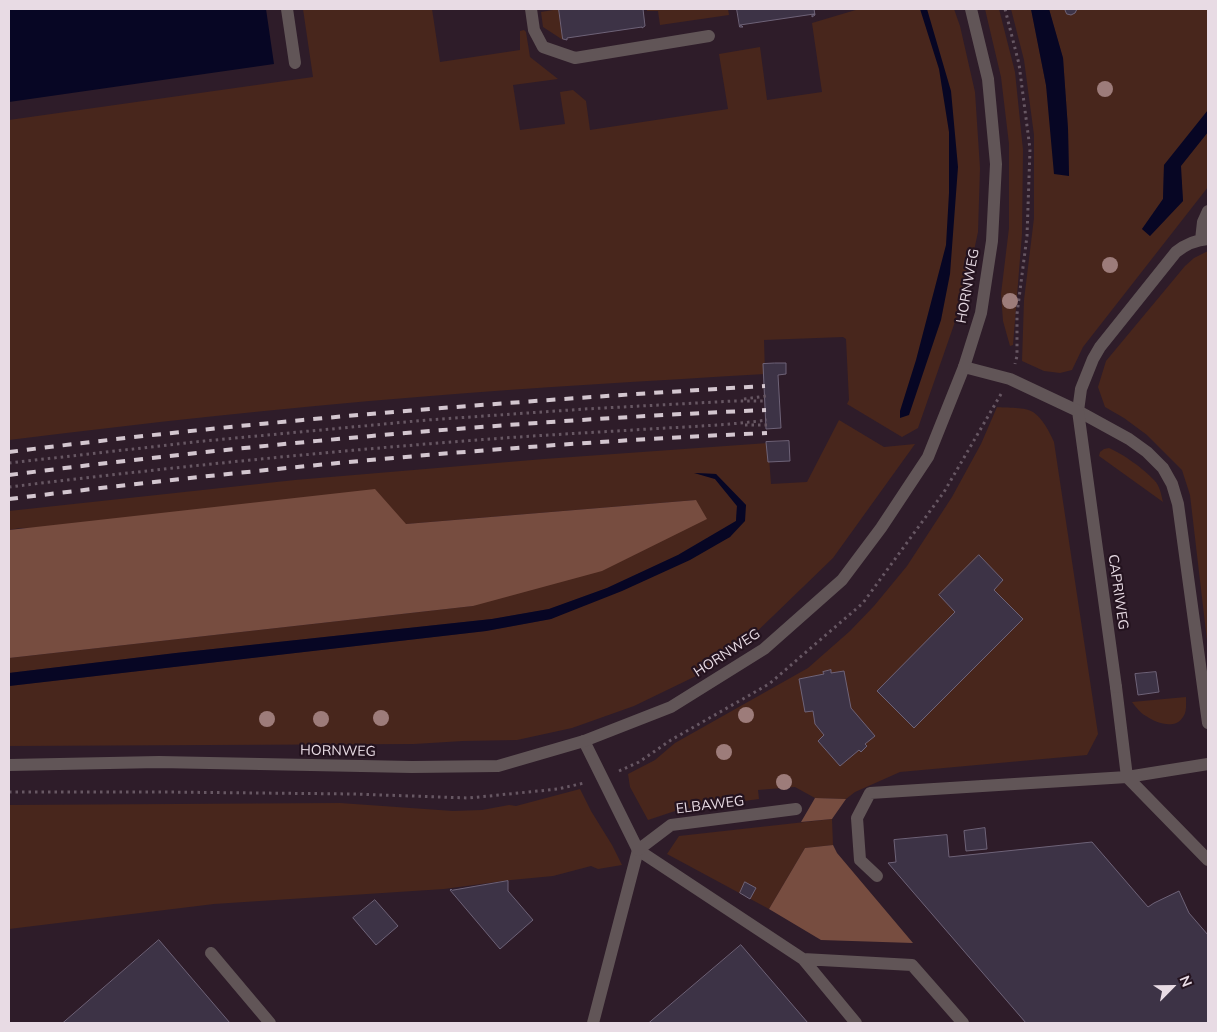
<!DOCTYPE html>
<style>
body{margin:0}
#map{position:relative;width:1217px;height:1032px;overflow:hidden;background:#2e1c29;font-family:Mulish,sans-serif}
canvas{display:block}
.frame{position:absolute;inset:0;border:10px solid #e8dbe4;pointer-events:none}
.north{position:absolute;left:1147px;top:962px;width:50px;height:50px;-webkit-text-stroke:4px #24131f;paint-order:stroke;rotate:67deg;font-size:14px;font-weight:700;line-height:20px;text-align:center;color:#e8dbe4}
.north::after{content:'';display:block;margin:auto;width:18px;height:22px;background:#e8dbe4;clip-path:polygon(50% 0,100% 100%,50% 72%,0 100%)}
</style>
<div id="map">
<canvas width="1217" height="1032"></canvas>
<div class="frame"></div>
<div class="north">N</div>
</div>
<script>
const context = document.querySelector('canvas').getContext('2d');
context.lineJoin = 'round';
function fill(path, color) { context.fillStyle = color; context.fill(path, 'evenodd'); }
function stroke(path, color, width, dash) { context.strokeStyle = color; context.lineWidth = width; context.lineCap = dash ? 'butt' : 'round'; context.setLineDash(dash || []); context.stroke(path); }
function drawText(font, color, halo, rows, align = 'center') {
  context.font = font + ' Mulish,sans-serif'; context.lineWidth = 4.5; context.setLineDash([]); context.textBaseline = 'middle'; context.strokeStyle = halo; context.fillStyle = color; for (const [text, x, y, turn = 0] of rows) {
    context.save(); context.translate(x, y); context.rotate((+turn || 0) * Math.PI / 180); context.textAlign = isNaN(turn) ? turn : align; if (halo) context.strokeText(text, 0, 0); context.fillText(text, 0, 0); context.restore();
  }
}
const green = new Path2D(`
 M303,9H432L440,62L520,50V31L524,30L526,32L530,57L558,79L513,85L520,130L565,124L560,92L573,90L586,101L590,130L728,109L719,54L760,47L767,100L822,92L812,23L859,9H954L960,26L975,92L980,168L978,232L965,293L918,428L902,437L847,404L849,400L846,339L843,337L764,340L765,374C649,381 534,387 418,397C281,408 145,423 9,440V120L313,77Z
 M559,9L563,40L543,27L541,12Z
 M647,9H728L729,15L660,25L658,11H647Z
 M985,9H999L1015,72L1023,150L1022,234L1013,345L1010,346L1003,321L1001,294L1009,228V144L1001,77Z
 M1011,9H1031L1046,85L1069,176L1068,129L1063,58L1049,9H1208V110L1164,165L1163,199L1142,229L1150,236L1183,201L1180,166L1208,132V187L1083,347L1072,370L1060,373L1044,371L1022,361L1024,300L1034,218V135L1024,60Z
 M1208,251V649L1190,495L1182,470L1147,435L1124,418L1105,407L1098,387L1106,361L1185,266L1194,258Z
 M997,407C1006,408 1026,407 1033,412C1043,419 1049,431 1054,442L1098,734L1087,755L900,772L855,792L846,799L815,798L795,787L758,790L759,799L678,810L648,820L630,787L628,774L655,760L675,743L808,668L850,631L874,606L907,566L952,497L981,444Z
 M839,420L884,447L915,444L833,558L743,645L696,676L634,706L572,728L517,740L463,741L414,744L9,746V686L486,631L551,619L730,537L746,505L716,474L696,473L715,479L737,506L736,521L678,555L607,588L549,609L492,619L176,653L9,673V658L473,606L696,500L406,524L20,528L9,530V511L295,480L544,459L768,443L771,484L807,482Z
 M1109,448C1123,454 1144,469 1154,480C1160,486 1161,494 1163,502L1099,456L1100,452L1104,449Z
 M1186,697C1186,704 1187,712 1183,717C1175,730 1156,723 1146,716C1140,713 1136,707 1132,702Z
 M580,789L591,811L612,845L622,865L598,869L591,866L553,876L511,880L444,889L214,904L9,929V805L340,803L453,811L482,810L509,805L516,806Z
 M832,819L833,845L805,848L769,909L667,854L679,836Z`);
const forest = new Path2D(`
 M375,489L406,524L696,500L707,519L602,571L473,606L9,658V530Z
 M815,798L846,799L832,819L801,822Z
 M833,845L837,853L913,943L821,940L769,909L805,848Z`);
const water = new Path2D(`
 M9,9H266L274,64L9,102Z
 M920,9H927L951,91L958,167L950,274L941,320L909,415L900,418V411L916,360L946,245L949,193V132L939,69Z
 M1031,9H1049L1063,58L1068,129L1069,176L1054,174L1046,85Z
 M1208,110V132L1181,166L1183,201L1150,236L1142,229L1163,199L1164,165Z
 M694,473L716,474L746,505L745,521L730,537L690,560L622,591L551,619L486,631L9,686V673L176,653L492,619L549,609L607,588L678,555L736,521L737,506L715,479Z`);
const building = new Path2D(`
 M559,9H643L645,26L642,28V27L567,38V40L563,39Z
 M737,9H814L815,15L812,17V15L815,14H814L740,25L742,26L743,27H740Z
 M1065,9H1077L1075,13L1071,15L1067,14Z
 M775,363H786V374L778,375L781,428L766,429L763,364Z
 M789,441L790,461L768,462L766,442Z
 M979,555L1003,580L994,590L1023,619L914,728L877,691L955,612L939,595Z
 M831,670V673L844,671L851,708L875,736L865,744L867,746L861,752L859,750L840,766L818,741L824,735L815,724L813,711L805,712L799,679L824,674L823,672Z
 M1156,672L1159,692L1138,695L1135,674Z
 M985,828L987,849L966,851L964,831Z
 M947,835L949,857L1092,842L1148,907L1154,903L1179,891L1189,913L1208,935V1023H1026L888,863L896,862L894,840Z
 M508,881V891L533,920L500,949L450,890L451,889L452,890Z
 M745,882L756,888L750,899L740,893Z
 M375,900L398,926L376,945L353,918Z
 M159,940L230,1023H63Z
 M741,945L808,1023H649Z`);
const path = new Path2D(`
 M1005,9L1019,64L1030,149L1027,236L1017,314V356L1015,364
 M744,399L766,396
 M745,425H767
 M9,463L204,441L427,420L585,409L734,401H766
 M9,487C164,468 320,452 477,440C529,436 581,433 633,430C678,427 722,426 767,420
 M619,771L639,762L671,740L769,684L863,603L944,492L1001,394
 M9,792H163L353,794L469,798L558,789L584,783`);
const service = new Path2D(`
 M287,9L295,63
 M531,9L534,30L543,47L575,58L709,36
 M1208,239C1195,240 1186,244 1176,252L1100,347L1093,359L1081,389L1078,411L1129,439L1147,452L1163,468L1172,484L1178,504L1208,723
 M1201,240L1203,222L1208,211
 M1116,687L1127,777
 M1127,777L1208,860
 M877,876L860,860L857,818L870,793L1127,777L1208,764
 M211,953L270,1023
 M803,959L912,965L963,1023
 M593,1023L638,850L803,959L856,1023`);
const minor = new Path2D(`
 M964,367L1010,379L1078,411L1116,687
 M584,741L638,850L671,825L796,809`);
const tertiary = new Path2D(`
 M9,765L159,762L412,767L498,766L584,741L671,707L764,649L842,580L881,528L928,457L964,367L981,313L992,241L996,164L988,79L971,9`);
const rail = new Path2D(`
 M9,452C260,420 512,401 765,386
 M9,475C260,443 514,421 766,410
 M9,499C261,468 514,444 767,433`);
const trees = [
 [1105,89],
 [1110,265],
 [1010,301],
 [746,715],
 [381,718],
 [267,719],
 [321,719],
 [724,752],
 [784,782]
];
const streetNames = [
 ["HORNWEG",968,286,-80],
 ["CAPRIWEG",1118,592,82],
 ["HORNWEG",727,653,-33],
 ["HORNWEG",338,751,1],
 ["ELBAWEG",710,805,-7]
];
fill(green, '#48261c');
fill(forest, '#774d40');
fill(water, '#070624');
fill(building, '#3d3346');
stroke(building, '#6e6378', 1);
stroke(path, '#675763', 3, [2.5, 4]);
stroke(service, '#615557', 12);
stroke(minor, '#615557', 12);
stroke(tertiary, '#615557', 12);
stroke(rail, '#d3c6cf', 4, [9, 9]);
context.fillStyle = '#9d7c7a';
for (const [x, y] of trees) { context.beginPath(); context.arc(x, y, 8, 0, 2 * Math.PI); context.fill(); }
drawText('14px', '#e8dbe4', '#24131f', streetNames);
</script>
